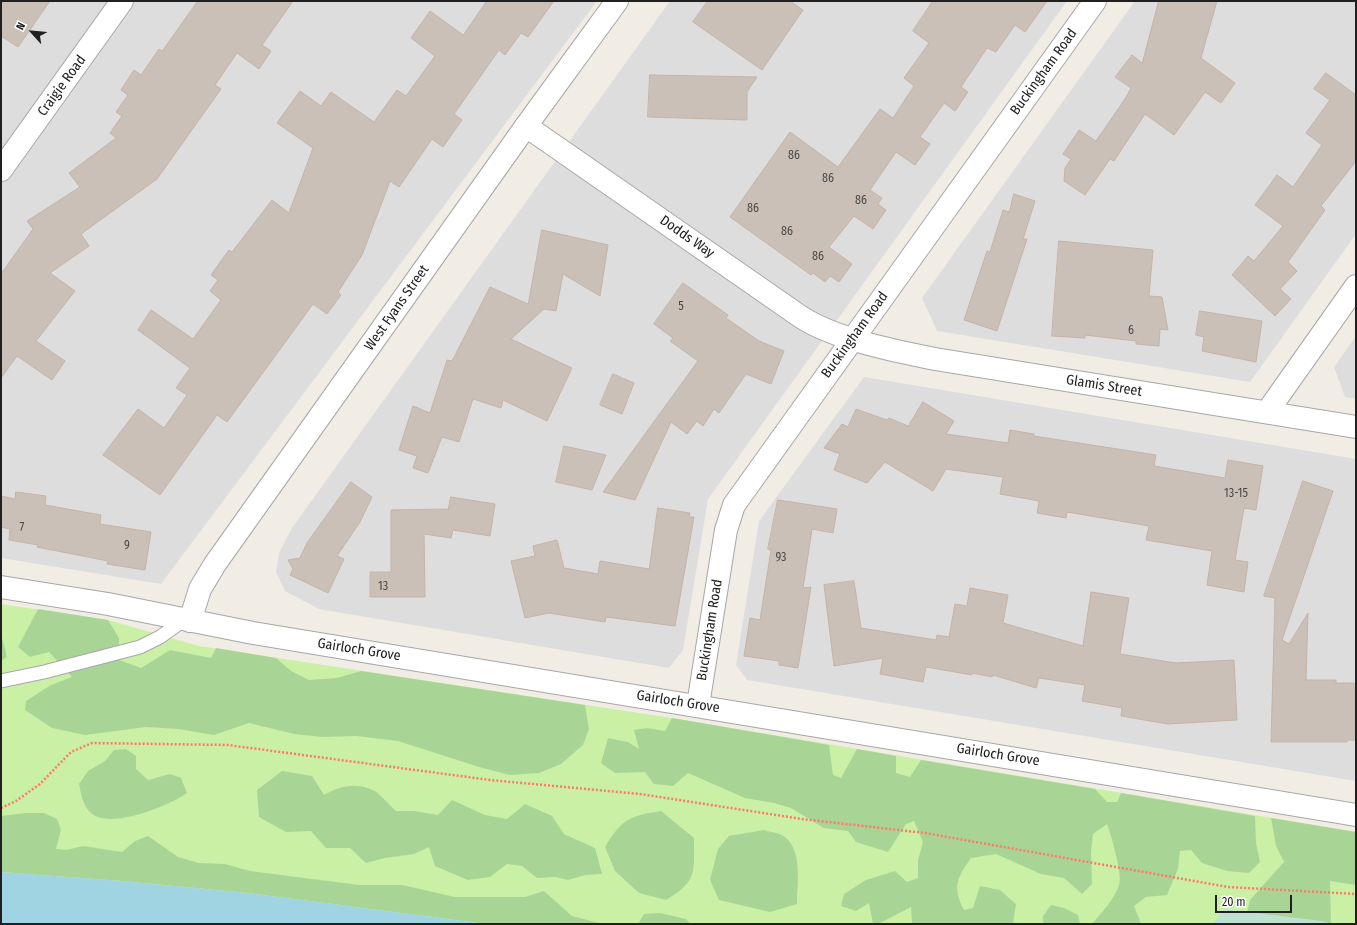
<!DOCTYPE html>
<style>
body{margin:0}
#map{position:relative;width:1357px;height:925px;overflow:hidden;background:#f1ede5;font-family:"Fira Sans Condensed",sans-serif}
canvas{display:block}
.frame{position:absolute;inset:0;border:2px solid #202020;pointer-events:none}
.north{position:absolute;left:12px;top:12px;width:40px;height:40px;-webkit-text-stroke:3px #fff;paint-order:stroke;rotate:297deg;font-size:11px;font-weight:700;line-height:16px;text-align:center;color:#202020}
.north::after{content:'';display:block;margin:auto;width:14px;height:18px;background:#202020;clip-path:polygon(50% 0,100% 100%,50% 72%,0 100%)}
.scale{position:absolute;left:1215px;top:895px;width:77px;height:18px;box-sizing:border-box;border:2px solid #202020;border-top:0;padding-left:5px;font-size:12px;line-height:14px;white-space:nowrap;color:#202020;-webkit-text-stroke:3px #fff;paint-order:stroke}
</style>
<div id="map">
<canvas width="1357" height="925"></canvas>
<div class="frame"></div>
<div class="north">N</div>
<div class="scale">20 m</div>
</div>
<script>
const context = document.querySelector('canvas').getContext('2d');
context.lineJoin = 'round';
function fill(path, color) { context.fillStyle = color; context.fill(path, 'evenodd'); }
function stroke(path, color, width, dash) { context.strokeStyle = color; context.lineWidth = width; context.lineCap = dash ? 'butt' : 'round'; context.setLineDash(dash || []); context.stroke(path); }
function drawText(font, color, halo, rows, align = 'center') {
  context.font = font + ' "Fira Sans Condensed",sans-serif'; context.lineWidth = 3.5; context.setLineDash([]); context.textBaseline = 'middle'; context.strokeStyle = halo; context.fillStyle = color; for (const [text, x, y, turn = 0] of rows) {
    context.save(); context.translate(x, y); context.rotate((+turn || 0) * Math.PI / 180); context.textAlign = isNaN(turn) ? turn : align; if (halo) context.strokeText(text, 0, 0); context.fillText(text, 0, 0); context.restore();
  }
}
const residential = new Path2D(`
 M1,1H597L161,584L1,558Z
 M670,1H1067L708,499L683,650L669,668L319,609L285,591L276,572L279,553L292,528Z
 M1135,1H1356V234L1250,382L937,331L922,298Z
 M1356,336V399L1345,397L1334,367Z
 M864,377L1356,459V781L747,680L736,665L759,521Z`);
const grass = new Path2D(`
 M1,604L108,620L199,646L672,718L1356,832V924H486L1,872Z`);
const forest = new Path2D(`
 M38,609L108,620L119,638V660L141,668L170,650L211,658L216,648L276,658L291,671L309,680L337,678L361,671L585,705L589,729L583,745L561,764L539,773L510,775L479,767L398,741L356,736L323,737L294,734L249,723L214,735L178,729L146,727L85,735L52,728L25,710L26,701L51,685L72,677L49,652L30,657L18,647Z
 M1,634L7,657L1,661Z
 M672,718L829,745L833,775L841,778L857,749L896,756V773L910,777L921,760L1095,789L1107,802H1117L1121,793L1255,816L1256,843L1260,862L1249,873L1227,871L1202,863L1191,850L1180,851L1178,869L1167,895L1146,897L1134,906L1141,924H1092C1102,912 1114,900 1119,885C1123,875 1111,835 1107,824L1093,834L1091,852L1092,884L1082,894L1064,878L1041,874L996,854L971,858C957,878 952,887 964,910L973,908L980,886L1000,890L1016,904L1013,924H912L911,907L878,924H873L869,903L856,911L841,906L844,894L866,880L895,871L907,882L918,878V860L923,842L914,821L906,824L888,852L856,842L848,831L824,828L791,808L774,803L745,798L688,773L673,786L654,784L645,772L615,773L601,763L608,738L628,742L639,749L634,730L647,728L665,731Z
 M126,749L136,756V769L148,780L170,774L181,778L187,793C169,806 110,830 91,813C83,806 81,794 79,784L88,771L105,761L114,750Z
 M282,771L312,776L324,795C340,785 358,782 375,791C382,796 389,805 396,811H414L438,815L452,800L485,815L507,819L525,804L552,816L564,834L595,848L602,874L585,875L568,880L555,877L537,878L522,866L507,864L490,877L468,880L435,866L429,847L414,854L385,858L366,863L350,848H326L311,831L286,832L259,817L257,790Z
 M661,811L694,838C694,872 698,881 666,900L639,893L615,871L605,847C622,819 629,816 661,811Z
 M26,813H44L57,819L61,830L56,849L66,850L83,846L122,852L135,841L148,836L178,857L199,863L225,864L250,871L359,885H402L455,897H525L544,891L572,916L603,924H486L248,893L122,881L1,872V816Z
 M1271,818L1356,832V885L1330,881L1331,924H1251L1247,912L1250,900L1284,862L1276,846Z
 M764,830C770,832 780,833 785,837C803,852 797,883 797,904L770,912L719,900L710,880L718,849L729,836Z
 M1051,905L1064,908L1078,915L1080,924H1043V916Z
 M660,913L686,919L690,924H638L644,914Z`);
const wetland = new Path2D(`
 M1224,909L1321,921L1333,924H1213Z`);
const water = new Path2D(`
 M1,872L122,881L248,893L486,924H1Z`);
const building = new Path2D(`
 M1,1H50L18,47L1,36Z
 M198,1H293L262,45L271,51L259,69L237,53L215,85L221,89L157,179L81,234L89,246L50,273L75,291L36,341L65,361L52,380L17,356L1,378V274L33,229L27,221L80,187L69,173L116,138L110,133L122,116L116,112L128,95L121,90L134,70L141,75L159,49L162,51Z
 M487,1H554L528,37L521,33L505,55L499,50L454,114L462,120L443,147L432,139L399,187L390,181L362,255L338,292L341,295L327,314L313,304L227,422L217,415L160,495L103,455L138,409L164,428L187,395L176,388L190,368L138,330L151,310L193,339L221,300L210,291L218,280L211,275L229,250L232,252L272,200L289,213L313,148L277,123L300,91L321,106L331,92L374,122L397,90L406,96L435,56L411,38L430,11L463,35Z
 M708,1H790L803,10L762,70L693,22Z
 M933,1H1047L1025,32L1015,25L996,52L987,48L961,87L968,92L955,111L944,103L920,137L930,144L915,165L896,152L870,190L882,198L878,204L886,210L873,229L854,216L829,247L852,264L839,282L830,276L825,282L813,273L811,275L730,217L790,132L838,167L880,109L893,118L914,86L904,78L929,43L913,31Z
 M1159,1H1217L1201,58L1235,83L1221,103L1205,92L1174,135L1145,114L1114,161L1110,159L1085,195L1064,181L1065,168L1071,159L1063,154L1079,130L1096,141L1125,99L1131,88L1115,77L1132,55L1142,63Z
 M1326,73L1356,95V161L1321,206L1325,210L1288,262L1297,271L1280,289L1291,299L1275,316L1232,275L1248,256L1254,261L1283,226L1255,205L1277,175L1293,187L1322,145L1306,133L1330,100L1314,89Z
 M650,75L757,77L747,92V120L648,117Z
 M1014,194L1035,201L1023,239H1027L997,331L964,320L987,251L990,252L1003,210L1009,212Z
 M542,230L608,245L600,296L563,274L556,311L544,309L511,339L572,368L547,421L503,400L501,408L473,399L459,442L442,437L428,473L413,468L417,456L399,450L413,406L430,413L447,360L452,361L490,287L528,304Z
 M1059,241L1153,250L1149,296L1162,297L1168,330L1160,329L1159,346L1136,344V341L1085,335V338L1052,336Z
 M683,283L728,315L726,318L759,341L784,351L771,384L746,374L719,413L714,409L703,426L697,421L687,434L671,422L635,500L603,492L698,361L670,341L673,338L654,324Z
 M1200,311L1262,321L1256,362L1202,351L1204,337L1196,335Z
 M613,374L634,383L622,414L600,405Z
 M923,402L954,421L946,434L1008,443L1010,430L1034,434V436L1156,455L1154,466L1225,478L1228,460L1263,466L1256,510L1244,508L1235,560L1248,562L1244,592L1207,585L1212,551L1146,540L1149,526L1067,512L1066,518L1037,513L1039,501L1000,494L1003,477L946,469L933,491L885,462L867,483L834,470L840,454L824,448L842,424L848,427L856,409L887,420L889,418L908,426Z
 M564,446L606,455L592,490L556,482Z
 M1303,481L1333,491L1282,640L1289,644L1308,613L1306,680H1336V683H1356V740H1347V742H1271L1275,598L1264,596Z
 M351,482L372,497L360,522L337,556L344,559L328,593L290,575L293,569L288,560L300,558L307,543Z
 M16,492L46,496L45,505L101,515L100,524L151,532L145,570L107,564L108,561L37,547L38,545L9,540L10,529L1,527V496L15,499Z
 M451,497L495,504L490,536L453,530L451,538L424,534L425,597H370V572H391V510L448,509Z
 M778,500L837,509L833,533L812,529L803,588L811,587L798,668L779,665V661L744,656L750,618L760,620L771,550L768,549Z
 M658,508L690,513L689,517H694L675,626L606,617L605,622L549,613L525,618L511,561L535,556L533,546L557,540L564,568L598,574L600,561L649,569Z
 M854,581L861,628L936,640L937,635L949,637L955,604L967,606L970,588L1008,595L1003,623L1083,646L1091,592L1129,598L1120,654L1176,663L1234,660L1237,720L1168,724L1121,716L1122,708L1082,701L1085,685L1039,678L1036,688L993,675L992,677L972,673V675L926,667L923,682L880,674L883,658L834,666L824,585Z`);
const path = new Path2D(`
 M1,808L16,801L40,784L71,752L92,743L228,745L490,780L640,794L802,819L925,833L1228,887L1356,894`);
const service = new Path2D(`
 M1,681L44,672L140,647L160,637L184,620`);
const minor = new Path2D(`
 M526,126L801,317C835,339 895,351 935,359L1356,427
 M1,170L122,1
 M1267,412L1356,286
 M698,705L726,530L734,505L1095,1`);
const tertiary = new Path2D(`
 M1,587L108,604L253,633L1356,815
 M190,621L200,589L215,564L526,126L617,1`);
const numberNames = [
 ["86",794,156],
 ["86",828,179],
 ["86",861,201],
 ["86",753,209],
 ["86",787,232],
 ["86",818,257],
 ["5",681,307],
 ["6",1131,331],
 ["13-15",1236,494],
 ["7",22,528],
 ["9",127,546],
 ["93",781,558],
 ["13",383,587]
];
const streetNames = [
 ["Buckingham Road",1044,72,-54],
 ["Craigie Road",62,86,-54],
 ["Dodds Way",687,237,35],
 ["West Fyans Street",397,308,-55],
 ["Buckingham Road",855,335,-54],
 ["Glamis Street",1104,386,9],
 ["Buckingham Road",710,630,-81],
 ["Gairloch Grove",359,650,9],
 ["Gairloch Grove",678,702,9],
 ["Gairloch Grove",998,755,9]
];
fill(residential, '#dedddd');
fill(grass, '#caf0a6');
fill(forest, '#a8d596');
fill(wetland, '#c0e1d2');
fill(water, '#a1d4e3');
fill(building, '#cac0b8');
stroke(building, '#c5b4a6', 1);
stroke(service, '#a7a7a7', 15);
stroke(minor, '#a7a7a7', 24);
stroke(tertiary, '#a7a7a7', 24);
stroke(path, '#ff7968', 2.5, [2, 2]);
stroke(service, '#fff', 13);
stroke(minor, '#fff', 22);
stroke(tertiary, '#fff', 22);
drawText('12px', '#4a4846', null, numberNames);
drawText('14px', '#202020', '#fff', streetNames);
</script>
